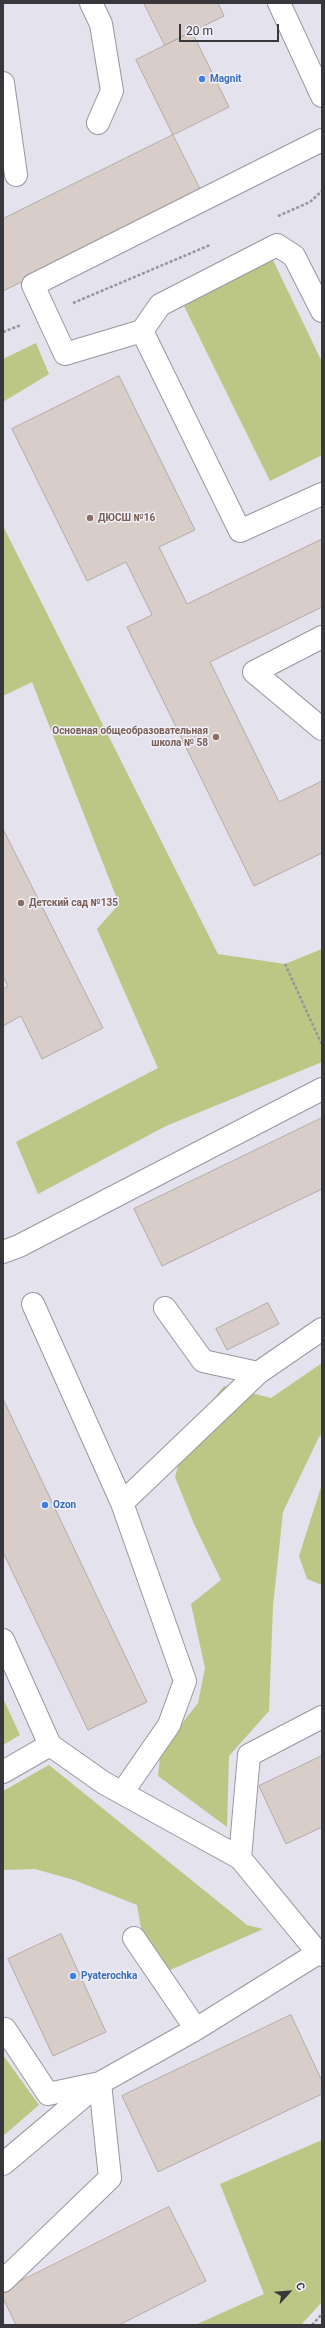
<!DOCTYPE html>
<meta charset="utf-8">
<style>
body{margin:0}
#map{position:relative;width:325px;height:2328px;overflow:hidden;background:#e3e2ed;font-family:Roboto,sans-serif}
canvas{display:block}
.frame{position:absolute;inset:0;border:4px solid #38383c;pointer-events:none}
.north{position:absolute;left:269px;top:2272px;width:40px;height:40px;-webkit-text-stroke:3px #f1f0fa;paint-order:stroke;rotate:64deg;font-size:11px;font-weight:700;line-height:16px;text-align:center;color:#38383c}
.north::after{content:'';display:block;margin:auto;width:14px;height:18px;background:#38383c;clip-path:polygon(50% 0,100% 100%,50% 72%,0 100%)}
.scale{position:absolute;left:179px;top:24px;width:100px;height:18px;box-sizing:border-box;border:2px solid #38383c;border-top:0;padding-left:5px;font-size:12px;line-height:14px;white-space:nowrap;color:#38383c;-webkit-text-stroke:3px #f1f0fa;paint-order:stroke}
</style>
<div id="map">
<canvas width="325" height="2328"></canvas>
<div class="frame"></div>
<div class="north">С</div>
<div class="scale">20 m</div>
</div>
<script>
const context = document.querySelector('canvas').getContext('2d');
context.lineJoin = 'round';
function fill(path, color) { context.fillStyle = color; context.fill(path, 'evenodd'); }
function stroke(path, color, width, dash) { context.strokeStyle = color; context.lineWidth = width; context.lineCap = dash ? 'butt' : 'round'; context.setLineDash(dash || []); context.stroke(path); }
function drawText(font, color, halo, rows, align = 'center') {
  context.font = font + ' Roboto,sans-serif'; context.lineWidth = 3; context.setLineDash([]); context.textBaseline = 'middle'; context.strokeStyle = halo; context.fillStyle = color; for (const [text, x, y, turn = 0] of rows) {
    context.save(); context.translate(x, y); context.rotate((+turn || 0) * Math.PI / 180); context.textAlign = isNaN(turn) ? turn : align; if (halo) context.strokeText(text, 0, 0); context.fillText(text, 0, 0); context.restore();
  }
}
const green = new Path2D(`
 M273,260L322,362V455L270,481L183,304Z
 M36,343L49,374L3,402V359Z
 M3,526L218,954L285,964L322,949V1062L166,1126L38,1194L16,1142L158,1068L97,929L119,904L32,682L3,696Z
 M322,1363V1434L319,1437L283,1512L273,1606L269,1711L229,1756L227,1827L158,1776L160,1757L172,1736L198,1703L205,1668L191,1604L221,1580L194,1524L175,1477L188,1430L224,1386L271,1398Z
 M322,1484V1585L307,1579L299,1556Z
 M3,1698L20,1735L3,1745Z
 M49,1765L247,1925L263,1929L150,1979L137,1905L74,1880L35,1869L3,1870V1791Z
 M3,2055L39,2105L3,2136Z
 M322,2140V2302L301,2325H195L264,2294L220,2184Z`);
const building = new Path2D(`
 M144,3H218L224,16L165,45Z
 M192,32L229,107L173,135L136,60Z
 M173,135L202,193L3,291V219Z
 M119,376L195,530L159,547L187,604L322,539V607L210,662L279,802L322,781V853L254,886L127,627L152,615L126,562L87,581L12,429Z
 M3,829L103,1028L42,1059L21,1016L3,1026V989L8,986L3,976Z
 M322,1118V1189L162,1266L134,1209Z
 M268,1303L279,1324L227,1350L216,1329Z
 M3,1399L147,1702L88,1730L3,1552Z
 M322,1756V1827L286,1844L259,1786Z
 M61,1934L106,2032L53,2056L8,1959Z
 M291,2015L322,2081V2094L158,2172L122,2096Z
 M169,2207L206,2281L119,2325H16L3,2298V2290Z`);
const path = new Path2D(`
 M278,216L310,202L322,191
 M73,303L210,245
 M3,332L21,325
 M285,964L322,1045
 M312,2325L322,2314`);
const minor = new Path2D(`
 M91,3L101,24L112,91L98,123
 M279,3L322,96
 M3,83L16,175
 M322,140L33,285L65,354L142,331L240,531L322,494
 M142,331L160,305L277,245L294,256L322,311
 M322,637L254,672L322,729
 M3,1252L19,1246L322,1089
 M33,1304L122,1503L185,1681L169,1725L122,1793
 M165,1308L203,1361L258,1373L322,1329
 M122,1503L258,1373
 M3,1640L50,1745
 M3,1772L50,1745L104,1783L240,1858L318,1953L322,1955
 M240,1858L249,1755L322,1717
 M134,1938L196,2029L318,1953
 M3,2030L5,2029L48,2094L100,2083
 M3,2164L97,2085
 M3,2281L110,2178L100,2083L196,2029`);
const markers = [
 [202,79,4,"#3f7fe0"],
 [90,518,4,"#8d6e63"],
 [216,737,4,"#8d6e63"],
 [21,903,4,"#8d6e63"],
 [45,1505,4,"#3f7fe0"],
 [73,1976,4,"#3f7fe0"]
];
const shopNames = [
 ["Magnit",210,79],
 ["Ozon",53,1505],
 ["Pyaterochka",81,1976]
];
const educationNames = [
 ["ДЮСШ №16",98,518],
 ["Основная общеобразовательная",208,731,"right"],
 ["школа № 58",208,743,"right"],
 ["Детский сад №135",29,903]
];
fill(green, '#bcc785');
fill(building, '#d8cdc8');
stroke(building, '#b4aaa5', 1);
stroke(minor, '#9897a0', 24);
stroke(path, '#96959d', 2.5, [3, 2]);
stroke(minor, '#fff', 22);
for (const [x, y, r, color] of markers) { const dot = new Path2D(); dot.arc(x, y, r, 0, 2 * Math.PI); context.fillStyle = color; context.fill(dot); stroke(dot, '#f1f0fa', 1.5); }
drawText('bold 10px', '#366cbe', '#f1f0fa', shopNames, 'left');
drawText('bold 10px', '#785e54', '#f1f0fa', educationNames, 'left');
</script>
